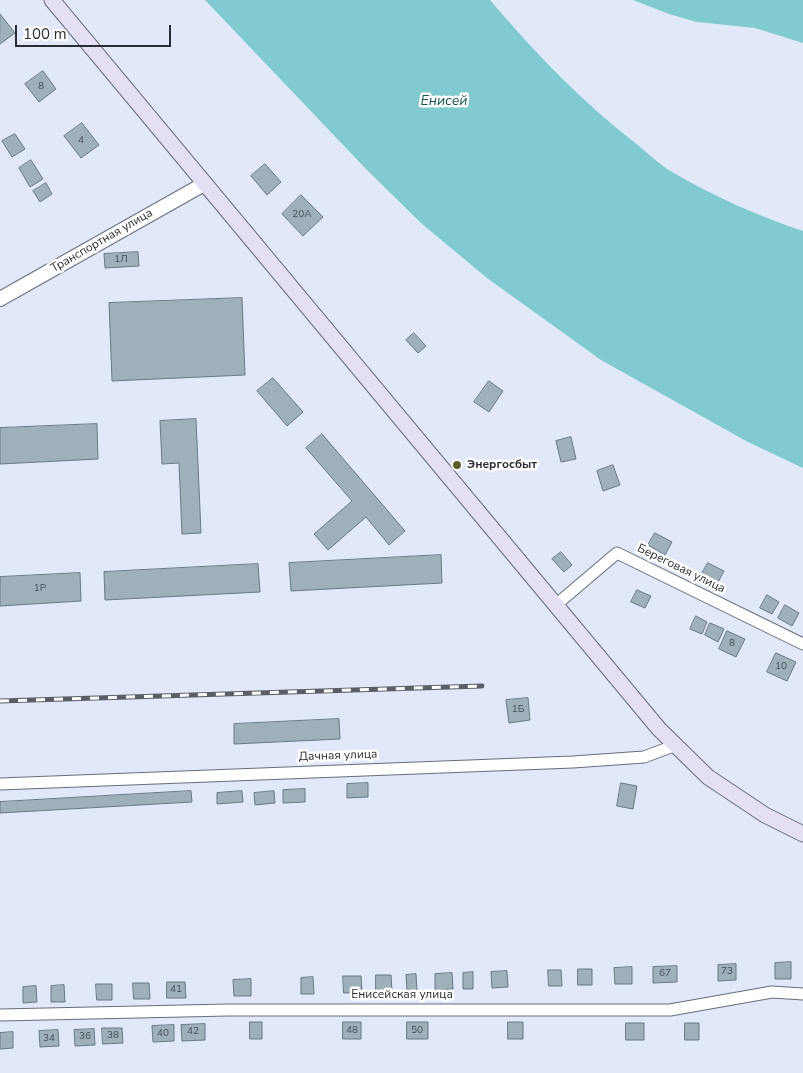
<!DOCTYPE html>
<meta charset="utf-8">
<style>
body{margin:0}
#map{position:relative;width:803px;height:1073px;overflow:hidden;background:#e0e8f9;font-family:"Nunito Sans",sans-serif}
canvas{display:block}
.scale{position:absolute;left:15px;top:25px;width:156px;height:22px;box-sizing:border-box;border:2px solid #2a2d33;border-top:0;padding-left:6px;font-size:15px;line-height:18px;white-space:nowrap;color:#2a2d33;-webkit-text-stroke:4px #fff;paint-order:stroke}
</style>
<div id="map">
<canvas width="803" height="1073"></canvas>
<div class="scale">100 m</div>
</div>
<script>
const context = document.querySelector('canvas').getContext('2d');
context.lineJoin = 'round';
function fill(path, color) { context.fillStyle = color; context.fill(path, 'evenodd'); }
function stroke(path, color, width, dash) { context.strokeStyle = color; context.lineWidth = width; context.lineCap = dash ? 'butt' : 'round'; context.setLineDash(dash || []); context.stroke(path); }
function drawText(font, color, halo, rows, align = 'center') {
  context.font = font + ' "Nunito Sans",sans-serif'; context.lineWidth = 5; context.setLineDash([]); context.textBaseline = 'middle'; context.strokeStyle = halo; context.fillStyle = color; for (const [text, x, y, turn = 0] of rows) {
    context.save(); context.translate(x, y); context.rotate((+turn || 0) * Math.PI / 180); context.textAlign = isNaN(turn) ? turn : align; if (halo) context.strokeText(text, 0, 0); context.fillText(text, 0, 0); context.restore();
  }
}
const water = new Path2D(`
 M205,0H490C535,53 584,104 639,146C650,155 660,165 672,172C713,196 758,216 803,231V468L748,442L601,360L487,278L421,223L367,170Z
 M633,0H803V43L755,28L697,22L669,14Z`);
const building = new Path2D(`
 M0,14L15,33L0,44Z
 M43,71L56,89L39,102L25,84Z
 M82,123L99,145L81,158L64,136Z
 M15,134L25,149L12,157L2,141Z
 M31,160L43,179L30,187L19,168Z
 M265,164L281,182L267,195L251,176Z
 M46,183L52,194L40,202L33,191Z
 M301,195L323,217L303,236L282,214Z
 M138,252L139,266L105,268L104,254Z
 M242,298L245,375L112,381L109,303Z
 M414,333L426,346L418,353L406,340Z
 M273,378L303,412L287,426L257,391Z
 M489,381L503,391L489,412L474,402Z
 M196,419L201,533L182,534L179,463L162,464L160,421Z
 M97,424L98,459L0,464V428Z
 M322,434L405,531L389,545L366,517L328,550L314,534L352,501L306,448Z
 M571,437L576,459L561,462L556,441Z
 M613,465L620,485L603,491L597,471Z
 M655,533L672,542L665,555L648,545Z
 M561,552L572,565L564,572L552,559Z
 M441,555L442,583L291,591L289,563Z
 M708,563L724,571L717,584L701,575Z
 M258,564L260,592L105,600L104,572Z
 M80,573L81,601L0,606V577Z
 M637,590L651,596L645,608L631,602Z
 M767,595L779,602L772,614L760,608Z
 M785,605L799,613L792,626L778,618Z
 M696,616L707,622L702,634L690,629Z
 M710,623L724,629L718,642L705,635Z
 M727,631L745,639L736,657L719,649Z
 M776,653L796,662L787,681L767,672Z
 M528,698L530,720L509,723L506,700Z
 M339,719L340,739L234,744V724Z
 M368,783V797L347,798V784Z
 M621,783L637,786L633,809L617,806Z
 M305,789V802L283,803V790Z
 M191,791L192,802L0,813V802Z
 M242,791L243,802L217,804V793Z
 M274,791L275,803L255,805L254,793Z
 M791,962V979H775V963Z
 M736,964V980L718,981V965Z
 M677,966V982L653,983V967Z
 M632,967V984H615L614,968Z
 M578,969H592V985H578Z
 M548,970H561L562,986H549Z
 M507,971L508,987L492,988L491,972Z
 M473,972V989H463V973Z
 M452,973L453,989L435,990V974Z
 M416,974L417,990L407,991L406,975Z
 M376,975H391L392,991L376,992Z
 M343,976H361L362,992L344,993Z
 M313,977L314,994H301V978Z
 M251,979V996H234L233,980Z
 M167,982H185L186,998H167Z
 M133,983H149L150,999H134Z
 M96,984H112V1000H97Z
 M64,985L65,1002H51V986Z
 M36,986L37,1002L23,1003V987Z
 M250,1022H262V1039H250Z
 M343,1022H361V1039H343Z
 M407,1022H428V1039H407Z
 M508,1022H523V1039H508Z
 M626,1023H644V1040H626Z
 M685,1023H699V1040H685Z
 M205,1024V1040L182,1041L181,1025Z
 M174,1025V1041L153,1042L152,1026Z
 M102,1028H122L123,1043L103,1044Z
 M94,1029L95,1045L75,1046L74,1030Z
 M58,1030L59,1046L40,1047L39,1031Z
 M13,1032V1048L0,1049V1033Z`);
const minor = new Path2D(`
 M557,604L617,553L803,644
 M0,784L573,762L644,757L676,745
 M0,1015L228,1010H670L772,992L803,994`);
const tertiary = new Path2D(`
 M0,299L204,184`);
const secondary = new Path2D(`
 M52,0L659,729L708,777L765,815L803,834`);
const rail = new Path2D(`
 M0,701L482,686`);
const markers = [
 [457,465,5,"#5c5d2a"]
];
const numberNames = [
 ["8",41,87],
 ["4",81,141],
 ["20А",302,215],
 ["1Л",121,260],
 ["1Р",40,589],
 ["8",732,644],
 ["10",781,667],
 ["1Б",518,710],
 ["73",727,972],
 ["67",665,974],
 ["41",176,990],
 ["48",352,1031],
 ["50",417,1031],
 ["42",193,1032],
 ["40",163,1034],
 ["38",113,1036],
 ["36",85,1037],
 ["34",49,1039]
];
const streetNames = [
 ["Транспортная улица",102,241,-30],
 ["Береговая улица",681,569,26],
 ["Дачная улица",338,756,-2],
 ["Енисейская улица",402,995]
];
const poiNames = [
 ["Энергосбыт",467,465]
];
const waterNames = [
 ["Енисей",444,102]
];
fill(water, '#80cad0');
fill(building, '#9fb0ba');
stroke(building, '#697983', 1);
stroke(minor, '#666d7c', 13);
stroke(tertiary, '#666d7c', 16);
stroke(secondary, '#666d7c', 17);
stroke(minor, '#fff', 11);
stroke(tertiary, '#fff', 14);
stroke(secondary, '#e5dff6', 15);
stroke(rail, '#5a5e67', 5);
stroke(rail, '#fff', 3, [9]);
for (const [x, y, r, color] of markers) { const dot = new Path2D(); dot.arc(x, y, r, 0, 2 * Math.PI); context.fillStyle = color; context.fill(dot); stroke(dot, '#fff', 2); }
drawText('10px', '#474e55', null, numberNames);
drawText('12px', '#2a2d33', '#fff', streetNames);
drawText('bold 12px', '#2a2d33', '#fff', poiNames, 'left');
drawText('italic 14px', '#125358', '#fff', waterNames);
</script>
